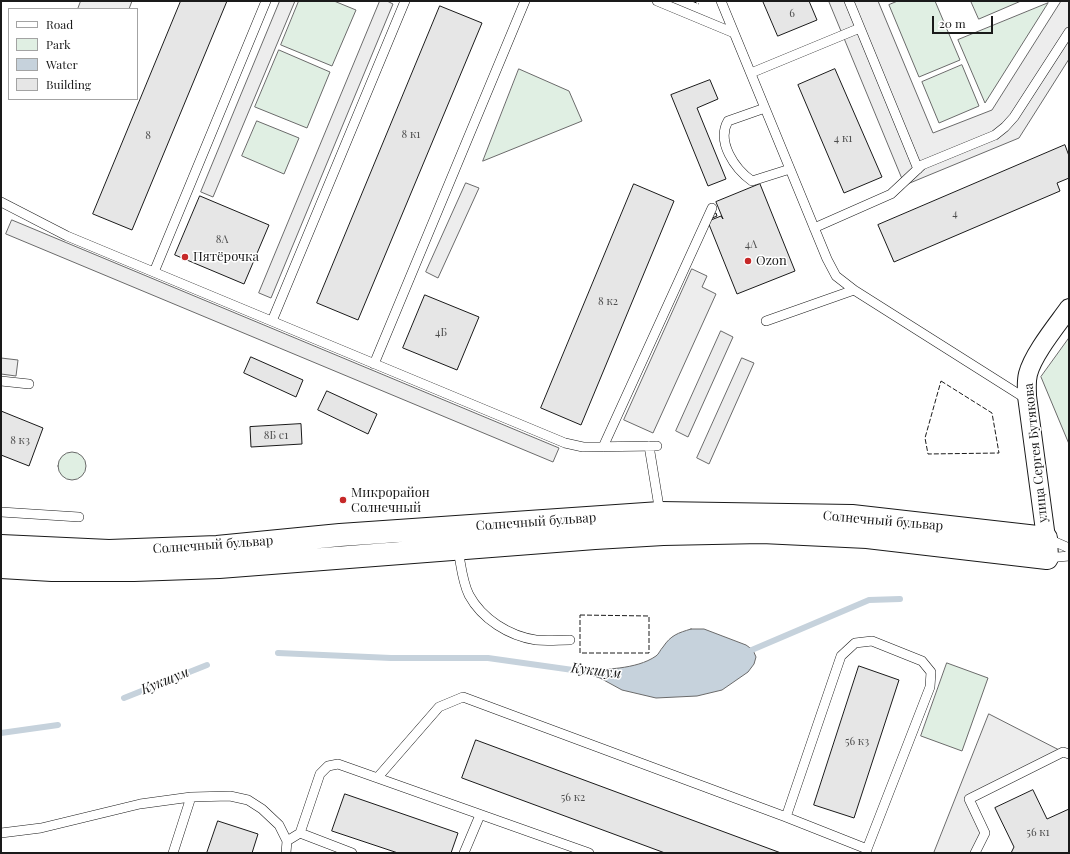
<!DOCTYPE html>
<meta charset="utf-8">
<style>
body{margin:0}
#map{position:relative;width:1070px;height:854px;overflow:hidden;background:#fff;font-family:"Playfair Display",serif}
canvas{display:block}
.frame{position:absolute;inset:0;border:2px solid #1a1a1a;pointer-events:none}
.legend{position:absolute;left:8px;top:8px;width:130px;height:92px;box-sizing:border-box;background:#fff;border:1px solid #a3a3a3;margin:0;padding:5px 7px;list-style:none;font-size:12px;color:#1a1a1a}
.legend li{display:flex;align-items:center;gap:8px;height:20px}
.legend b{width:20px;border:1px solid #a3a3a3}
.scale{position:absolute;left:932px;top:16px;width:61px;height:18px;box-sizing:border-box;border:2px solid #1a1a1a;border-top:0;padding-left:5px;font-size:12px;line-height:14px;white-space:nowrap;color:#1a1a1a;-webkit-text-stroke:3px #fff;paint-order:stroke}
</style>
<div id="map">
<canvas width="1070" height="854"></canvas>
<div class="frame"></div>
<ul class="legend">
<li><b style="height:5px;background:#fff"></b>Road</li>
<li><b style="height:11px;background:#e0efe3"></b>Park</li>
<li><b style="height:11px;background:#c6d2dc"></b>Water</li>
<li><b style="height:11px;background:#e6e6e6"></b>Building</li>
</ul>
<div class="scale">20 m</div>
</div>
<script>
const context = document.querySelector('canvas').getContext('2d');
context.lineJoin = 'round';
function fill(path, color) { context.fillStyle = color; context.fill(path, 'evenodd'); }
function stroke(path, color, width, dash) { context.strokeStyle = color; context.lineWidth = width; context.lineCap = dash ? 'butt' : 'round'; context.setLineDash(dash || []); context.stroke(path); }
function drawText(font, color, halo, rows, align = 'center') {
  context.font = font + ' "Playfair Display",serif'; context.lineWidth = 3; context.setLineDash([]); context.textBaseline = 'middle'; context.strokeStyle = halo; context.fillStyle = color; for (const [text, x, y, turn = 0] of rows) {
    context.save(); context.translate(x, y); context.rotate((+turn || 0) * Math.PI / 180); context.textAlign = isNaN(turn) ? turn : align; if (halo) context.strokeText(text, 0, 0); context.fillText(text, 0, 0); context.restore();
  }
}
const green = new Path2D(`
 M299,1H334L356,10L332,66L281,45Z
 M898,1H935L960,60L919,77L889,5Z
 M971,1H1021L979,19Z
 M1048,3L985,103L958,40Z
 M279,50L330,72L307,128L255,107Z
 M962,65L979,106L939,123L922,82Z
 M519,69L569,91L582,121L483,161Z
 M257,121L299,138L284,174L242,156Z
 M1069,338V444L1041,377Z
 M58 466a14 14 0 1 1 28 0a14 14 0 1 1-28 0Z
 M947,663L988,678L962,751L921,736Z`);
const parking = new Path2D(`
 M81,1H132L129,9H78Z
 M280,1H295L213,197L201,192Z
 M380,1H387L393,4L271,298L259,293Z
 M829,1H878L933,133L992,110L1061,1H1069V59L1019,138L905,185Z
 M466,183L479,188L438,278L426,272Z
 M12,220L559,448L553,462L6,234Z
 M692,269L707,276L702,287L716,294L653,433L624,420Z
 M721,331L733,337L688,437L676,431Z
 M1,358L18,360L16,376L1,374Z
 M742,358L754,363L709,464L697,458Z
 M989,714L1063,752L969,799L985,833L975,853H934Z`);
const water = new Path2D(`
 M691,629H704L746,645L753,650L756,657L754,664L748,672L722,690L697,696L656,698L622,690L600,678L580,671C603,669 636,670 656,656C659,654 660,650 663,647C671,635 678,633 691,629Z`);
const stream = new Path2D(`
 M747,652L869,600L900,599
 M278,653L391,658H488L587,672
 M124,698L207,665
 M1,733L58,725`);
const building = new Path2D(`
 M181,1H227L132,230L93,214Z
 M763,1H809L817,20L778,36Z
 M440,6L482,23L358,320L317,303Z
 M835,69L882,177L844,193L798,85Z
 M710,80L718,99L697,108L726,179L708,186L671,95Z
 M1065,145L1069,156V178L1057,183L1060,191L894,262L878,225Z
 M634,184L674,201L581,425L541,408Z
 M760,184L795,271L737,294L706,217L716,213L717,216L710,219L711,220L721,216L723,219L716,202Z
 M200,196L269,225L244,284L175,255Z
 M425,295L479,317L457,370L403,348Z
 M251,357L303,380L296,397L244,373Z
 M327,391L377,414L368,434L318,410Z
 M1,411L43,428L29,466L1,455Z
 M301,424L302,444L251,447L250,427Z
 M859,666L899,680L854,818L814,805Z
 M476,740L781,853H665L462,778Z
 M1033,790L1047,819L1069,809V853H1011L1014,847L995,808Z
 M345,794L458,833L451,853H398L332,831Z
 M218,821L258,834L252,853H207Z`);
const service = new Path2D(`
 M657,1L734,33
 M721,1L827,259L836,276L854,290L1028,400
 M849,1L918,169
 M751,73L860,28
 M765,108L728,121C716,142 735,169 752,181L790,169
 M1,202L67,236L565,443L583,447L657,446
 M814,228L891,194L922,165L995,135L1005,127L1014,117L1069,32
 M154,272L266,1
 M272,321L405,1
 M766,321L854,290
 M374,364L525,1
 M1,381L29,384
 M649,446L660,513
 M603,447L712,208
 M1,512L79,517
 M1046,538L1069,548
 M458,550C461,564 462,581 469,595C482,619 509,636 536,640C547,641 559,640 570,640
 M1047,558L1069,556
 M378,777L439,707L463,697L786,817
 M1,833L41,828L140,804L191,797L230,796L248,800L262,809L279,825L287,841L286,853
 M300,833L352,853
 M287,841L300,833L320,774L328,766L338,764L589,853
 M173,853L191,797
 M464,853L480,815
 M866,853L867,849L930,687L931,672L922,661L872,641L855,643L841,656L786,817L867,849
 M975,853L985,833L969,799L1063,752L1069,754`);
const minor = new Path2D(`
 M1046,538L1027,396C1027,389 1026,382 1028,374C1033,354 1057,325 1069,308`);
const tertiary = new Path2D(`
 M1,546L109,551L217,547L340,535L660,513L852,516L1046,538L1047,558L867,537L762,532L663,534L595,538L219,567L134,570H52L1,567`);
const fence = new Path2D(`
 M692,1L699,4
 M941,381L992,413L999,453L928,454L925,438Z
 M580,615L649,616V653H580Z`);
const markers = [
 [185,257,4,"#c62828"],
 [748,261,4,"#c62828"],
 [343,500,4,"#c62828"]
];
const numberNames = [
 ["6",792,14],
 ["8 к1",411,135],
 ["8",148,136],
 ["4 к1",843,139],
 ["4",955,214],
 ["8А",222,240],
 ["4А",751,245],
 ["8 к2",608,302],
 ["4Б",441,333],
 ["8Б с1",276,436],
 ["8 к3",20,441],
 ["56 к3",857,742],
 ["56 к2",573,798],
 ["56 к1",1038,833]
];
const poiNames = [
 ["Пятёрочка",193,257],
 ["Ozon",756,261],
 ["Микрорайон",351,493],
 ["Солнечный",351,508]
];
const streetNames = [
 ["улица Сергея Бутякова",1036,453,-96],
 ["Солнечный бульвар",883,521,5],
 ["Солнечный бульвар",536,522,-4],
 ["Солнечный бульвар",213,545,-4]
];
const waterNames = [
 ["Кукшум",596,671,7],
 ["Кукшум",165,681,-22]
];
fill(green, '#e0efe3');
stroke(green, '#6a6a6a', 1);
fill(parking, '#ededed');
stroke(parking, '#6a6a6a', 1);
fill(water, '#c6d2dc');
stroke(water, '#6a6a6a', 1);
stroke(stream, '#c6d2dc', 6);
fill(building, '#e6e6e6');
stroke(building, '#1a1a1a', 1);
stroke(service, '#1a1a1a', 10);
stroke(minor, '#1a1a1a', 20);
stroke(tertiary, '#1a1a1a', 24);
stroke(service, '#fff', 9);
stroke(minor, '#fff', 18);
stroke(tertiary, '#fff', 22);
stroke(fence, '#1a1a1a', 1, [5, 2]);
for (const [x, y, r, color] of markers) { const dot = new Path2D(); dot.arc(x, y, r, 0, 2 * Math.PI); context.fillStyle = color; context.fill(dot); stroke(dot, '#fff', 1.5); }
drawText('11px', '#4d4d4d', null, numberNames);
drawText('13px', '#1a1a1a', '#fff', poiNames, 'left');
drawText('13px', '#1a1a1a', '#fff', streetNames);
drawText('italic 14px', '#1a1a1a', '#fff', waterNames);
</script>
